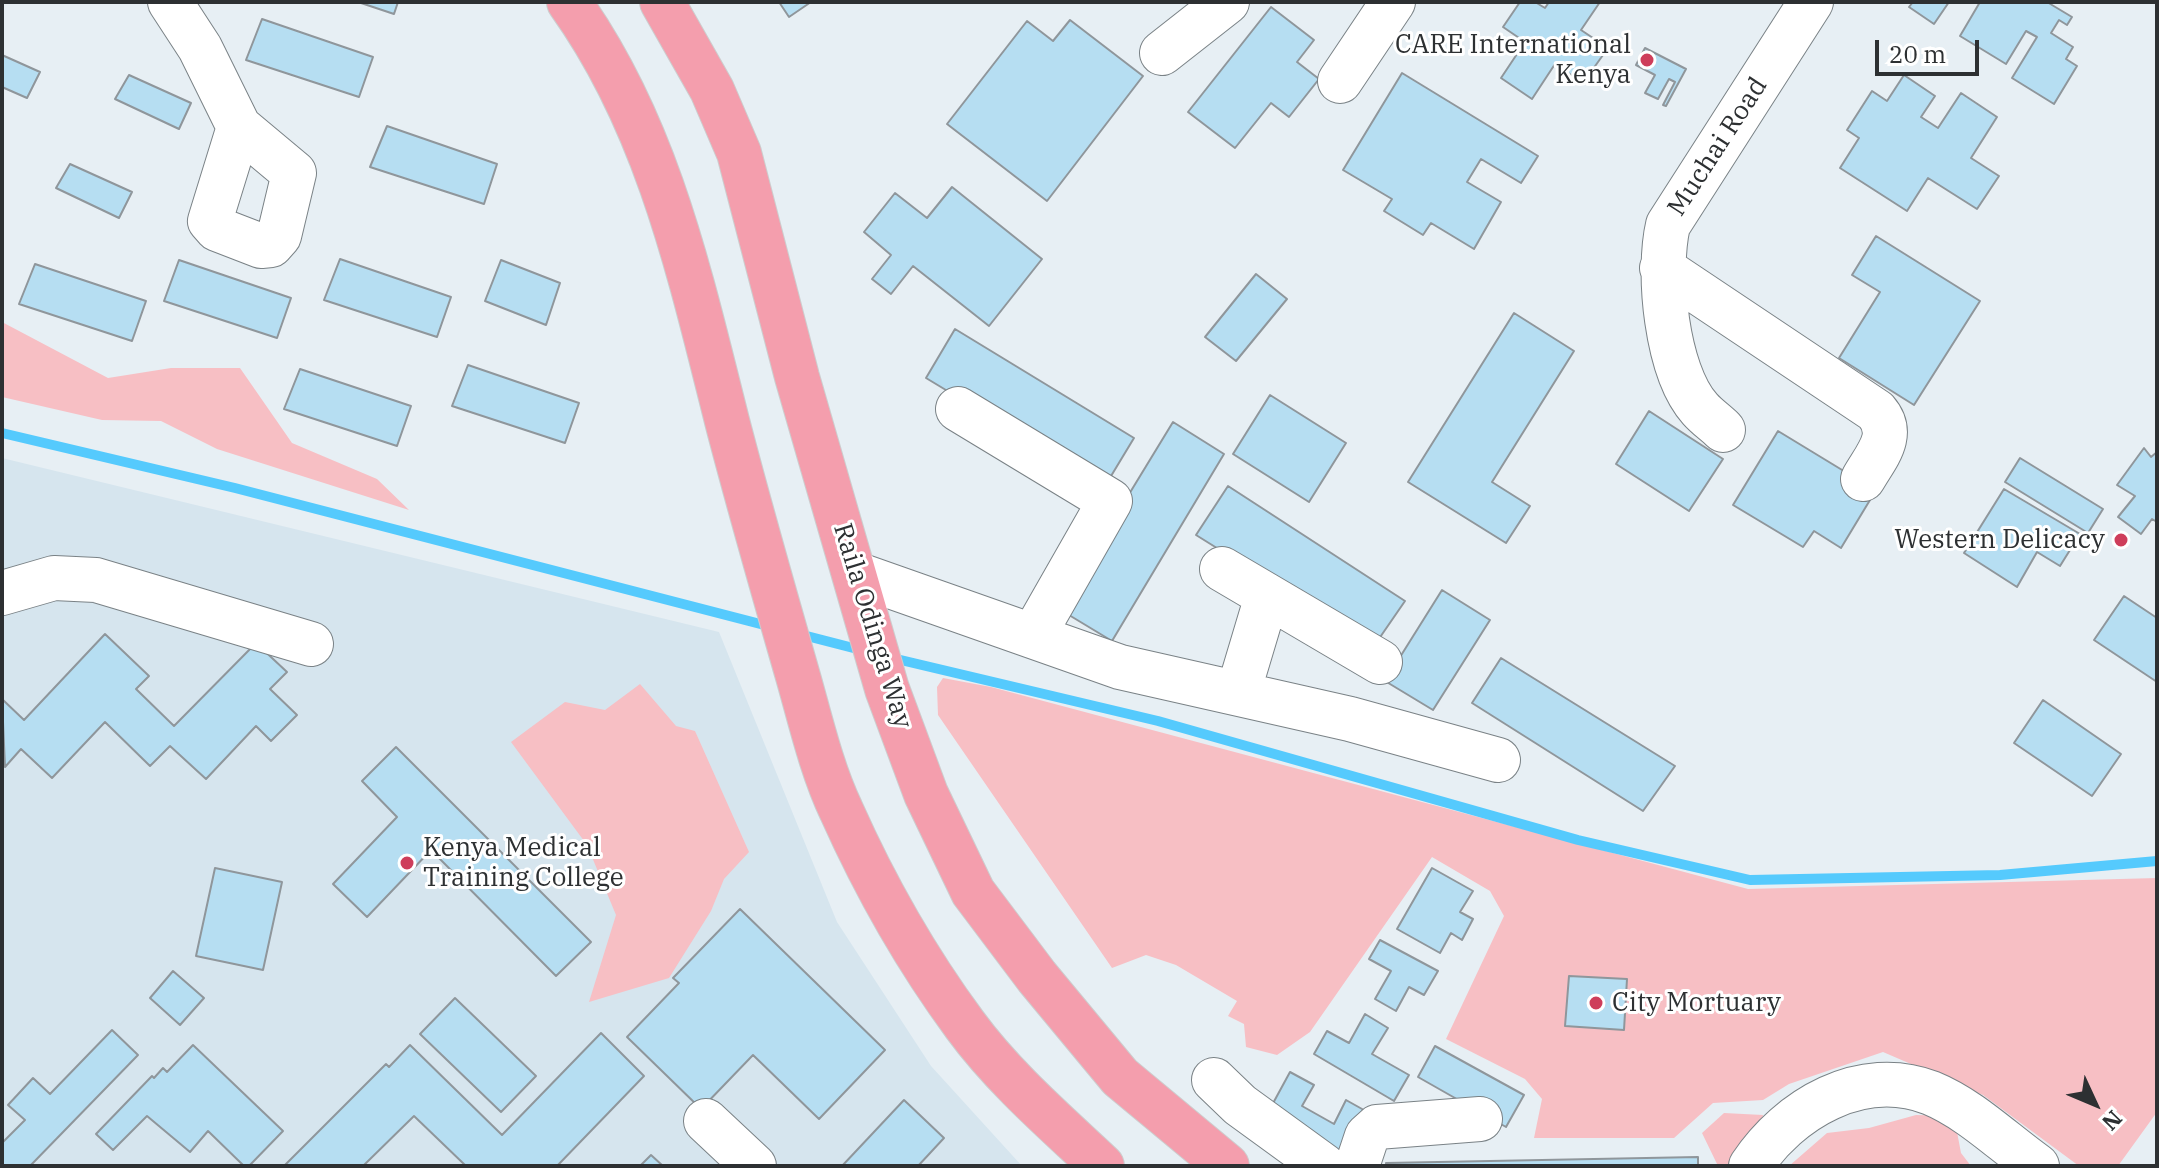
<!DOCTYPE html>
<style>
body{margin:0}
#map{position:relative;width:2159px;height:1168px;overflow:hidden;background:#e7eff4;font-family:"IBM Plex Serif",serif}
canvas{display:block}
.frame{position:absolute;inset:0;border:4px solid #2d3032;pointer-events:none}
.north{position:absolute;left:2055px;top:1064px;width:80px;height:80px;-webkit-text-stroke:6px #fff;paint-order:stroke;rotate:134deg;font-size:22px;font-weight:700;line-height:32px;text-align:center;color:#2d3032}
.north::after{content:'';display:block;margin:auto;width:28px;height:36px;background:#2d3032;clip-path:polygon(50% 0,100% 100%,50% 72%,0 100%)}
.scale{position:absolute;left:1875px;top:40px;width:104px;height:36px;box-sizing:border-box;border:4px solid #2d3032;border-top:0;padding-left:10px;font-size:24px;line-height:28px;white-space:nowrap;color:#2d3032;-webkit-text-stroke:6px #fff;paint-order:stroke}
</style>
<div id="map">
<canvas width="2159" height="1168"></canvas>
<div class="frame"></div>
<div class="north">N</div>
<div class="scale">20 m</div>
</div>
<script>
const context = document.querySelector('canvas').getContext('2d');
context.lineJoin = 'round';
function fill(path, color) { context.fillStyle = color; context.fill(path, 'evenodd'); }
function stroke(path, color, width, dash) { context.strokeStyle = color; context.lineWidth = width; context.lineCap = dash ? 'butt' : 'round'; context.setLineDash(dash || []); context.stroke(path); }
function drawText(font, color, halo, rows, align = 'center') {
  context.font = font + ' "IBM Plex Serif",serif'; context.lineWidth = 6; context.setLineDash([]); context.textBaseline = 'middle'; context.strokeStyle = halo; context.fillStyle = color; for (const [text, x, y, turn = 0] of rows) {
    context.save(); context.translate(x, y); context.rotate((+turn || 0) * Math.PI / 180); context.textAlign = isNaN(turn) ? turn : align; if (halo) context.strokeText(text, 0, 0); context.fillText(text, 0, 0); context.restore();
  }
}
const built = new Path2D(`
 M2,458L719,632L837,922L931,1066L1022,1166H2Z`);
const green = new Path2D(`
 M2,322L108,378L171,368H240L292,443L377,479L409,510L217,449L161,421L102,420L2,397Z
 M943,678L991,687L1748,889L2157,878V1112L2118,1166H2079L1983,1095L1883,1052L1789,1084L1763,1100L1713,1103L1674,1138H1534L1542,1099L1525,1079L1446,1039L1504,916L1490,891L1432,857L1310,1032L1277,1055L1246,1047L1244,1024L1228,1016L1237,1001L1176,965L1146,955L1112,968L938,715L937,687Z
 M640,684L676,726L695,731L749,852L724,879L711,911L669,978L589,1002L616,915L587,845L511,742L565,702L605,710Z
 M1724,1113L1763,1115L1760,1130L1734,1166H1718L1702,1133Z
 M1916,1115L1954,1116L1961,1153L1971,1166H1789L1827,1133L1869,1128Z`);
const stream = new Path2D(`
 M2,433L235,488L772,627
 M799,634L865,651
 M888,657L1158,721L1578,840L1750,880L2000,875L2157,861`);
const building = new Path2D(`
 M358,2H398L394,14Z
 M779,2H811L789,17Z
 M1520,2H1535L1545,8L1549,2H1600L1581,30L1608,48L1583,83L1555,64L1532,99L1501,78L1525,42L1503,27Z
 M1913,2H1949L1934,24L1909,7Z
 M1980,2H2047L2072,17L2067,25L2059,20L2051,33L2073,47L2066,59L2077,66L2054,104L2012,78L2037,37L2026,31L2006,64L1960,36Z
 M1271,7L1314,40L1297,62L1319,79L1289,117L1271,103L1235,148L1188,112Z
 M262,19L373,57L359,97L246,60Z
 M1070,20L1143,76L1047,201L947,124L1027,21L1053,41Z
 M1645,48L1686,69L1666,106L1663,105L1675,82L1669,79L1658,99L1645,93L1655,75L1636,65Z
 M2,55L40,72L27,98L2,87Z
 M1402,73L1538,156L1521,183L1481,159L1467,182L1501,202L1474,249L1431,223L1423,235L1384,211L1392,199L1343,170Z
 M129,75L191,103L179,129L115,99Z
 M1904,75L1935,96L1921,117L1938,128L1961,93L1997,117L1971,158L1999,176L1977,209L1928,178L1907,211L1840,168L1859,138L1847,130L1872,91L1887,101Z
 M387,126L497,164L484,204L370,167Z
 M70,164L132,192L119,218L56,188Z
 M952,187L1042,259L989,326L913,266L891,294L872,279L891,255L864,232L895,193L927,218Z
 M1876,236L1980,301L1914,405L1839,358L1880,292L1852,275Z
 M340,259L451,297L437,337L324,300Z
 M179,260L291,298L277,338L164,301Z
 M501,260L560,283L546,325L485,301Z
 M35,264L146,301L132,341L19,304Z
 M1256,274L1287,299L1236,361L1205,337Z
 M1514,313L1574,351L1492,482L1530,506L1506,543L1408,482Z
 M955,329L1134,438L1105,486L926,378Z
 M468,365L579,403L565,443L452,406Z
 M300,369L411,406L397,446L284,409Z
 M1270,395L1346,443L1309,502L1233,454Z
 M1649,411L1723,459L1689,511L1616,464Z
 M1173,422L1224,454L1112,641L1059,609Z
 M1778,431L1852,476L1846,485L1870,500L1841,548L1814,531L1803,547L1733,505Z
 M2144,448L2151,457L2157,452V522L2152,519L2141,534L2118,517L2135,496L2117,485Z
 M2020,458L2103,509L2088,533L2005,482Z
 M1228,486L1405,601L1374,646L1196,535Z
 M2004,489L2080,534L2060,566L2037,552L2017,587L1964,553Z
 M1442,590L1490,620L1433,710L1385,681Z
 M2124,596L2157,618V682L2094,640Z
 M105,634L149,676L136,689L174,726L256,643L287,672L270,689L297,715L271,741L256,726L206,779L170,746L150,766L105,722L52,778L21,749L5,767L2,699L24,720Z
 M1501,658L1675,766L1643,811L1472,703Z
 M2043,700L2121,754L2092,796L2014,743Z
 M396,747L591,942L556,976L431,850L367,917L333,884L397,817L362,781Z
 M215,868L282,882L263,970L196,956Z
 M1432,868L1473,891L1460,912L1473,919L1462,940L1451,933L1440,953L1397,929Z
 M740,909L885,1050L819,1119L753,1055L701,1109L627,1037L679,983L673,978Z
 M1380,940L1438,971L1424,995L1409,987L1396,1011L1375,999L1391,971L1369,959Z
 M173,971L204,998L180,1025L150,998Z
 M1569,976L1627,979L1624,1030L1565,1026Z
 M455,998L536,1076L501,1112L420,1034Z
 M1365,1014L1388,1028L1372,1054L1409,1075L1394,1101L1314,1054L1327,1031L1349,1043Z
 M112,1030L138,1055L30,1166H2V1143L25,1120L8,1105L33,1078L50,1094Z
 M601,1033L644,1076L557,1166H466L414,1116L363,1166H284L386,1064L389,1067L410,1045L502,1135Z
 M193,1045L283,1131L249,1166H244L208,1131L190,1152L147,1116L113,1150L96,1134L152,1076L154,1078L163,1068L167,1072Z
 M1435,1046L1524,1095L1506,1127L1418,1077Z
 M1290,1072L1314,1085L1302,1106L1334,1124L1346,1100L1371,1114L1345,1162L1265,1118Z
 M904,1100L944,1138L918,1166H842Z
 M651,1155L663,1166H640Z
 M1698,1157V1166H1386V1163Z`);
const path = new Path2D(`
 M2156,1166L2157,1165`);
const minor = new Path2D(`
 M170,2L200,48L239,127L294,173L279,236L271,245L261,246L217,229L210,221L239,127
 M1162,53L1227,2
 M1340,81L1393,2
 M1662,268L1876,411C1897,435 1876,456 1863,479
 M958,409L1110,501L1033,636
 M1723,430C1716,423 1707,417 1700,409C1666,371 1657,272 1668,225L1811,2
 M1222,569L1380,662
 M856,574L1120,667L1350,719L1498,760
 M2,593L54,578L96,580L311,644
 M1238,693L1267,596
 M1214,1080L1240,1105L1324,1166
 M706,1121L754,1166
 M1357,1166L1367,1136L1377,1127L1480,1119
 M1751,1166C1789,1109 1861,1066 1931,1093C1970,1109 2003,1142 2037,1166`);
const major = new Path2D(`
 M569,2C658,126 690,275 727,421C749,506 773,589 797,673C810,718 821,768 841,810C874,884 917,960 965,1025C1003,1077 1055,1122 1102,1166
 M662,2L712,90L739,153L797,377L887,689L926,794L973,892L1037,977L1120,1077L1227,1166`);
const markers = [
 [1647,60,8,"#ce3e5b"],
 [2121,540,8,"#ce3e5b"],
 [407,863,8,"#ce3e5b"],
 [1596,1003,8,"#ce3e5b"]
];
const poiNames = [
 ["CARE International",1631,45],
 ["Kenya",1631,75],
 ["Western Delicacy",2105,540],
 ["Kenya Medical",423,848,"left"],
 ["Training College",423,878,"left"],
 ["City Mortuary",1612,1003,"left"]
];
const streetNames = [
 ["Muchai Road",1718,147,-57],
 ["Raila Odinga Way",872,626,73]
];
fill(built, '#d6e5ee');
fill(green, '#f7bfc4');
stroke(stream, '#55cafd', 10);
fill(building, '#b6def2');
stroke(building, '#8f969b', 2);
stroke(minor, '#7a8286', 46);
stroke(major, '#cdcdce', 46);
stroke(path, '#a9afb3', 5, [6, 6]);
stroke(minor, '#fff', 44);
stroke(major, '#f49ead', 44);
for (const [x, y, r, color] of markers) { const dot = new Path2D(); dot.arc(x, y, r, 0, 2 * Math.PI); context.fillStyle = color; context.fill(dot); stroke(dot, '#fff', 3); }
drawText('26px', '#2d3032', '#fff', poiNames, 'right');
drawText('26px', '#2d3032', '#fff', streetNames);
</script>
